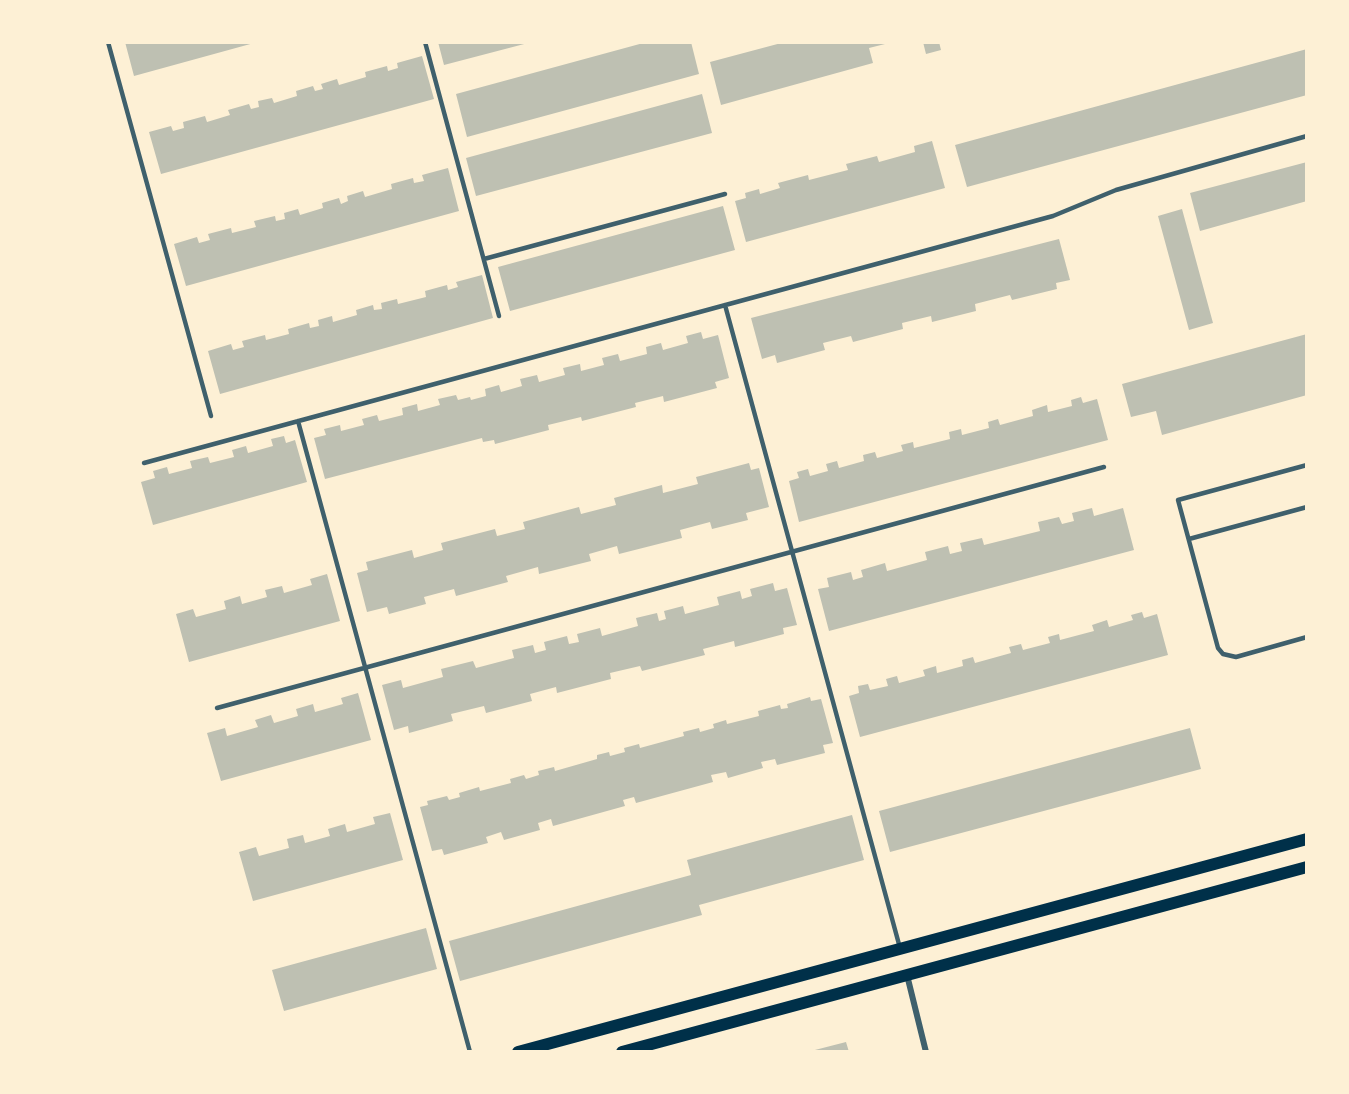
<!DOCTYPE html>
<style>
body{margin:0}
#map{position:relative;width:1349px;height:1094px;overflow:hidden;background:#fdf0d5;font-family:"Titillium Web",sans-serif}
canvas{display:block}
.frame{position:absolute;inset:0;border:44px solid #fdf0d5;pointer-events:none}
</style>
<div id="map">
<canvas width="1349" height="1094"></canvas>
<div class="frame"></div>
</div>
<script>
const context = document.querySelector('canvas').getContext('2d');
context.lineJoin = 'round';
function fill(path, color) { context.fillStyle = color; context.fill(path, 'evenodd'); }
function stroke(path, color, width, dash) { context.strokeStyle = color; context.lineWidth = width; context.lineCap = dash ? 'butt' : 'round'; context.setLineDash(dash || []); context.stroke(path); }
const building = new Path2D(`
 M125,42H254V43L134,76Z
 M438,42H528V43L444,65Z
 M647,42H691L699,74L467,137L456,94Z
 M785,42H889V43L869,48L873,63L721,105L710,62Z
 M923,42H939L941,50L926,54Z
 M1307,49V95L967,187L955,145Z
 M422,56L434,99L161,174L149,132L171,126L173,131L184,128L183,122L205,116L207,122L230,115L228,110L249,104L251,109L259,107L258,101L272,98L274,103L297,96L296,91L313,86L315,91L323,89L321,84L337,79L339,85L366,77L365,72L387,66L388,71L398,68L397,63Z
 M702,94L712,133L476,196L466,158Z
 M932,141L945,188L746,242L735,201L746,198L745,193L759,189L760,194L780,188L778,183L808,175L809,180L848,170L846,164L877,156L879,162L915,152L914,146Z
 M1307,162V201L1200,231L1190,193Z
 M448,168L459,211L186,286L174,244L197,237L199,243L210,240L208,234L231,228L232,233L256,227L254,221L275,216L276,221L285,219L284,213L298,209L300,215L323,208L322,203L339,198L341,204L348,201L347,196L363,191L365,197L392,189L391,184L413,178L414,183L424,181L422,175Z
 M723,206L735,250L510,311L498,267Z
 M1182,209L1213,323L1189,330L1158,216Z
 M1059,239L1070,280L1056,283L1057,289L1012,300L1010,295L975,304L976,311L932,322L931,316L902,323L903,329L853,342L851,336L823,343L825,350L777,363L775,355L762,359L751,318Z
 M482,275L493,318L220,394L208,351L231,344L233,350L244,347L242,341L265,335L266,340L289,334L288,329L309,323L310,328L319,326L318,320L332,316L333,322L357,315L356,310L373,305L374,310L382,309L381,303L397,299L398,304L426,297L425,291L447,285L448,290L458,287L456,282Z
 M701,332L703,339L718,335L729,378L715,382L717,388L664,402L663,396L635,403L636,407L582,421L581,417L548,425L549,430L495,444L494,440L483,442L482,438L325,479L314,438L326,435L324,429L340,425L341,431L364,425L362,419L377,415L379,421L403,415L402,408L417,404L418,411L440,405L438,399L456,395L458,400L470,397L471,400L486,396L485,389L499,385L501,392L522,386L520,379L537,375L539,382L565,375L563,368L580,364L581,371L604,365L602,358L618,354L620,361L647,354L646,347L661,343L663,350L688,343L686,336Z
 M1307,334V395L1162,435L1156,411L1131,417L1122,384Z
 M1081,397L1083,403L1097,399L1108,440L799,522L789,481L799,478L797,472L808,469L810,476L828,471L826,464L837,461L839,468L864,461L863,455L875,452L877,458L903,451L901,445L913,442L914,448L950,439L949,432L961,429L962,435L989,428L988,422L998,419L1000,425L1033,416L1032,410L1047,405L1048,412L1072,406L1071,400Z
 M284,436L286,443L295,440L307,482L153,525L141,482L155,478L153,471L167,467L169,474L192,468L190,461L208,457L210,463L234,457L232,450L246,446L248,453L273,446L271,439Z
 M749,463L751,470L759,468L769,507L746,513L748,520L712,529L710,522L680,530L682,538L619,554L617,546L589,554L591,561L539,574L538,567L506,576L508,582L456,596L454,589L424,597L426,604L389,614L387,607L367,612L357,573L368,570L366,562L412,550L414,558L443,550L441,543L495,529L497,536L525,529L523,522L579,507L581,514L616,505L614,498L662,485L663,493L698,484L696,477Z
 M1092,508L1094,516L1123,508L1134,550L829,631L818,589L829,587L827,578L851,572L853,580L863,577L861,570L885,563L887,571L927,560L925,552L948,546L950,554L962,551L960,543L982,538L984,545L1040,531L1038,522L1059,517L1062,524L1074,521L1072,513Z
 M327,574L340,621L189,662L176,614L193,609L196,617L226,609L224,601L240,596L242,604L267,597L265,590L282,586L284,593L312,585L310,579Z
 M773,583L775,591L787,588L797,625L783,628L784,634L735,647L734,641L703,649L705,655L642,671L640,666L610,673L611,679L557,693L556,687L530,694L532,701L486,713L484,706L451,714L453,721L409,733L408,726L394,730L382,685L401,680L403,688L443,677L441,669L473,661L476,668L514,658L512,650L533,645L535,653L546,650L544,642L567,636L569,644L579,642L577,634L600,628L602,636L638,626L636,618L657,613L659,621L666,619L664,611L683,606L685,614L719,605L717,597L740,591L742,599L752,596L750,589Z
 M1142,612L1144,618L1157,614L1168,655L860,737L849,696L859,693L858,686L868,684L870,690L888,686L886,679L897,676L899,683L925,676L923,670L936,666L937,673L963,666L962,660L973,657L975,663L1011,653L1009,647L1021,644L1023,650L1050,643L1048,637L1059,634L1060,640L1094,631L1092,625L1107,620L1109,627L1133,620L1131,615Z
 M358,693L371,740L221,781L207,733L225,728L227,736L258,727L255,720L271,715L274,723L298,716L296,709L313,704L315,712L343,704L341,698Z
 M810,697L811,701L821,699L833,743L823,745L825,753L777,765L775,759L761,762L763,768L728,778L726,772L711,775L713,782L636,803L634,797L623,800L625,806L553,826L551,819L538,823L540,830L504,840L501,832L486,837L488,843L444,855L442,849L432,851L420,807L428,805L427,801L447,796L449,800L460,797L459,793L479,787L480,791L511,783L510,779L524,775L526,779L539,775L538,771L554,767L555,771L597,759V755L609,752L610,756L625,752L624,748L639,744L640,748L684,736L683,732L699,728L700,732L714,728L713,724L726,720L727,724L759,716L758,711L780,705L781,709L788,708L787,704Z
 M1190,728L1201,769L890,852L879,811Z
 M390,813L403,860L253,901L239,852L256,847L259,856L289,848L287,839L303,835L305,843L330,836L328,829L345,824L347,832L375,824L373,817Z
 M852,815L864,860L699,905L702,915L460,981L449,941L691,875L687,860Z
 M426,928L437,969L284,1011L272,970Z
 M846,1042L849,1052H811V1051Z`);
const service = new Path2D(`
 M108,42L211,416
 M425,42L499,316
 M484,259L725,194
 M725,305L900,948
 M298,421L470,1052
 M144,463L1053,216L1116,190L1307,136
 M1307,465L1178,500L1218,648L1223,654L1236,657L1307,637
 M1189,539L1307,507
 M217,708L1104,467`);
const minor = new Path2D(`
 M907,975L926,1052`);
const secondary = new Path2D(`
 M518,1052L1307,839
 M622,1052L1307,867`);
fill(building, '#bec0b2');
stroke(service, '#3f606c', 4.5);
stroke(minor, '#3f606c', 6);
stroke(secondary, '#003049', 12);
</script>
